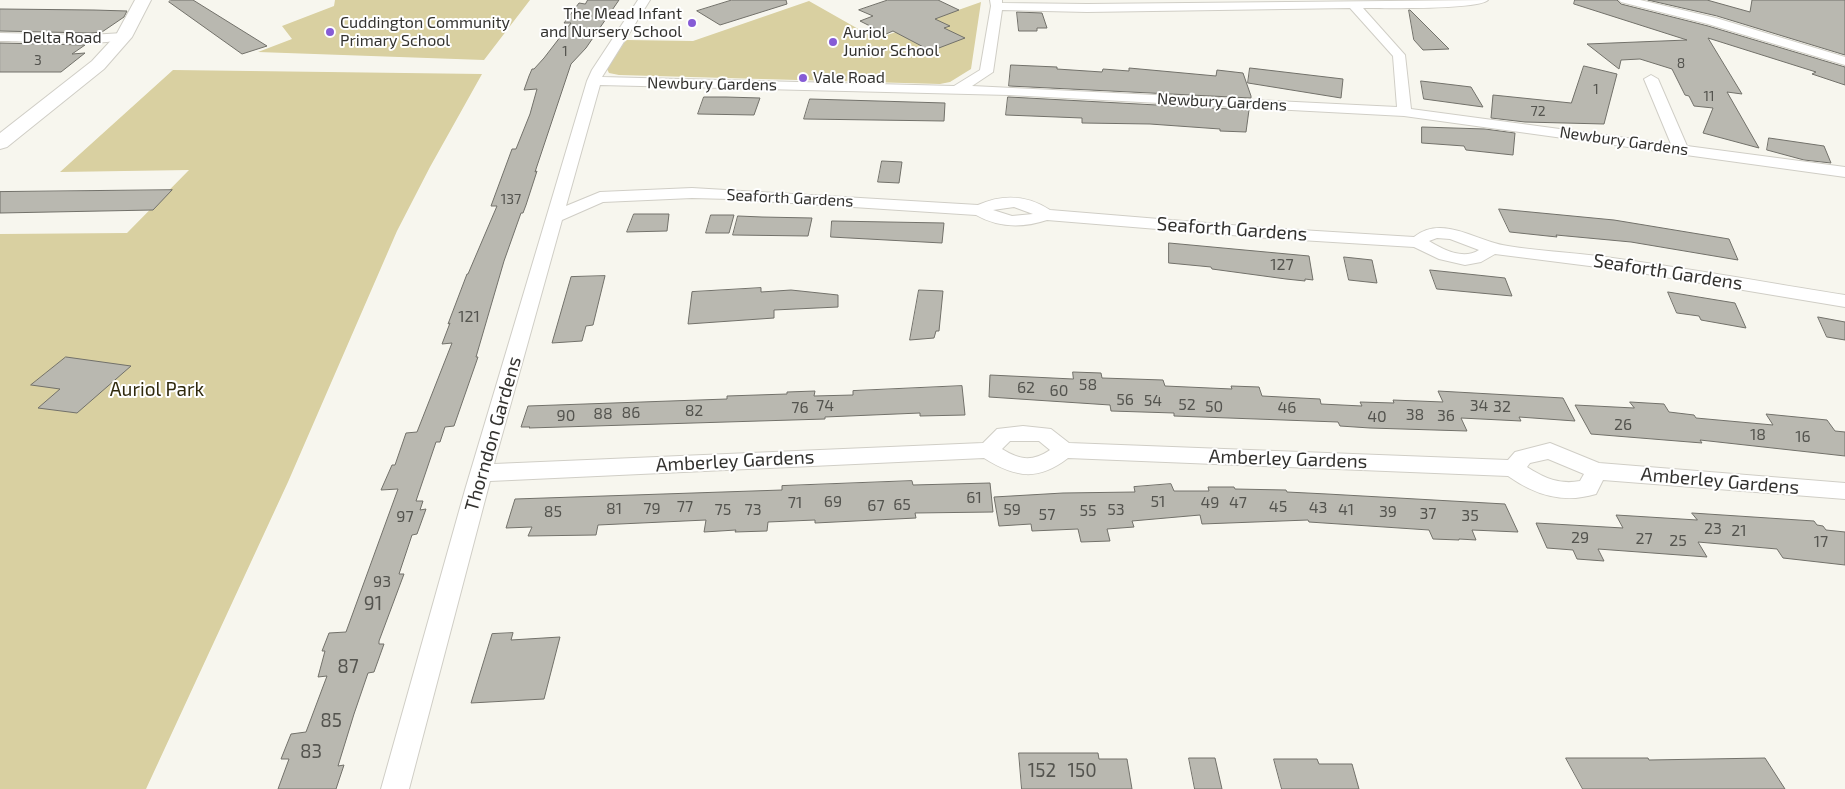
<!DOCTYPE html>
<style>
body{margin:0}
canvas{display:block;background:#f7f6ee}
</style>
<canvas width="1845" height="789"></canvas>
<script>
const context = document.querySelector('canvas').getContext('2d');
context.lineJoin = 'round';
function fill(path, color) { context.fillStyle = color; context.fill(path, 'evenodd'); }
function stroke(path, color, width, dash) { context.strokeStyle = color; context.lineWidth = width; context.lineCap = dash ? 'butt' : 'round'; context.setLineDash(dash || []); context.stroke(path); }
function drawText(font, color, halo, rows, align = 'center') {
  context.font = font + ' "Exo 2",sans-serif'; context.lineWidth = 4; context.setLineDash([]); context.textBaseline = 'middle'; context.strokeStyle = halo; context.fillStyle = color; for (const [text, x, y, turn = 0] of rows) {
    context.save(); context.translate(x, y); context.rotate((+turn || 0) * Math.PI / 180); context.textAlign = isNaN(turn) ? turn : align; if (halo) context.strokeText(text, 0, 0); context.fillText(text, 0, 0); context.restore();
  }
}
const green = new Path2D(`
 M335,0H530L484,60L258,52L292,39L282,26L334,6Z
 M809,1L876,39L981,2L971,69L950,82L940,84L619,75L609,73L607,69L626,40L693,41Z
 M173,70L482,74L430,167L397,231L288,482L146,789H0V234L127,233L189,170L60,172Z`);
const building = new Path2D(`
 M171,0H193L267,46L242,54L169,2Z
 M588,0H619L586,48L571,64L535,172L537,171L526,205L523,213H521L504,261L476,357H478L454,426L445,427L440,442H436L416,501H423L420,510L426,509L417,534L412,535L399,574H404L379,641V644H384L374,672L368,673L354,714L338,766L344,765L336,789H278L289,759H281L291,734L306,732L327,676L318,677L325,651H322L329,633L346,632L398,489L381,490L392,465H395L406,433L417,432L452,343L442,344L450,323L448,324L467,274H468L497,206H491L512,149H516L530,114L537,89L524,90L529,76L532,69H534L544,58L571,23H564L579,3L585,4Z
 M732,0H786L787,4L720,25L697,11Z
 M888,0H938L959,10L935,19L950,26L944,28L965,38L931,51L893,31L886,34L860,21L873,16L859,10Z
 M1575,0H1617L1621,4L1708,26L1845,67V85L1812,74L1816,72L1708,38L1742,94L1727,92L1759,148L1703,133L1713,108L1694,106L1689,96L1685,95L1672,69L1640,59L1621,60L1619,69L1587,44L1687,40L1574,4Z
 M1648,0H1707L1750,12L1752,0H1845V55L1717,16Z
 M0,9L94,10L127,11L124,17L102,32L90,33L0,31Z
 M1409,10H1410L1449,49L1423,50L1414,40Z
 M1017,12L1042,13L1047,28H1037V31H1019Z
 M0,43L85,45L72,54L85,53L61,72H0Z
 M1011,65L1057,67V69L1102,72L1103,69L1129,71V68L1216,76L1217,70L1243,73L1251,96V98L1009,86Z
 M1584,66L1617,74L1604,124L1525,122L1491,118L1493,95L1571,103Z
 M1250,68L1343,79L1341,98L1248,83Z
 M1421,81L1471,87L1483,107L1424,99Z
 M704,97H726L760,98L754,115L698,114Z
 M1008,97H1009L1249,110L1246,132L1220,131V129L1150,124L1082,123V118L1006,115Z
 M810,99L945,103L944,121L804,119Z
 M1422,127L1485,129L1515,133L1513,155L1466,150L1464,146L1422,143Z
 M1769,138L1824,146L1831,163L1804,160L1767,150Z
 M882,161L902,162L899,183L878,182Z
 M172,190L153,210L0,213V192Z
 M1499,209L1614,220L1729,239L1738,260L1631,242L1556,235L1557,237L1510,232Z
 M634,214H669L667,231L627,232Z
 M711,215H734L729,233H706Z
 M738,216L762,217L812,218L808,236L733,235Z
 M832,221L944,223L942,243L831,237Z
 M1169,243L1309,256L1313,280L1305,279V281L1286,279L1212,269L1211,267L1169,263Z
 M1344,257L1372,260L1377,283L1349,280Z
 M1430,270L1505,278L1512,296L1437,289Z
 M605,276L593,325L586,326L582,341L552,343L571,277Z
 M761,288V292L791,290L838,295V307L774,310V318L688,324L692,292Z
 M919,290L943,291L939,331H936L934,338L910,340Z
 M1668,292L1735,303L1746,328L1701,320L1699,316L1677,313Z
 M1818,317L1845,322V340L1827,337Z
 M66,357L131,366L77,413L38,408L60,389L31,385Z
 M1073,372L1101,373L1102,378L1163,380L1165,386L1232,389L1231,386L1259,387L1262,396L1320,399L1321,404L1362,406L1360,402L1394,403L1393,400L1443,402L1438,391L1563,398L1575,421L1519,417L1521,421L1461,418L1467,431L1370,428L1340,426L1338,422L1174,416V413L1111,411L1110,405L989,397L990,375L1073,379Z
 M962,386L965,415L920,416V413L825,417V419L529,428L530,427H521L528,406L727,399V396L787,394V392L815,391L814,396L853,395V391Z
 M1630,402L1664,404L1669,412L1694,415L1696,418L1773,425L1766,414L1827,420L1835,431L1845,432V456L1700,440L1702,443L1591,434L1575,405L1634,408Z
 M912,481L913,485L990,483L993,512L915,513L916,518L815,523V520L768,522L767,531L735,532L736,530L704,532L706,520L598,525L596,535L528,536L532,527L506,528L515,499L782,490V486Z
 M1171,484L1174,491H1209L1208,487H1234L1235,489L1286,490L1287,492L1327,494L1505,504L1518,532L1472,530L1476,540L1459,539V540L1433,539L1429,530L1309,522L1308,520L1202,524L1200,515L1132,521L1134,527L1107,529L1110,541L1081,542L1078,529L1032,531L1031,524L999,526L994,497L1063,493L1135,492L1134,487Z
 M1692,513L1814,521L1817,525L1823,526L1826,530L1845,532V565L1783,558L1777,549L1698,542L1707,557L1598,549L1604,561L1577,559L1573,550L1547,548L1536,523L1623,528L1616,515L1697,520Z
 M513,633L511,640L560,637L544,699L471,703L492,634Z
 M1019,753H1098L1099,759H1127L1132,789H1022Z
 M1189,758H1215L1222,789H1195Z
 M1566,758H1648L1649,760L1765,758L1785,789H1583Z
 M1274,759H1317L1319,764H1352L1359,789H1282Z`);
const street = new Path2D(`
 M638,0H650L602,77L954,86L980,70L991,6L990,0H1002V3L1087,4L1488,0C1478,10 1383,8 1363,8L1405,55L1411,109L1671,144L1644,79L1651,75L1658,79L1687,146L1845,167V177L1404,116L1009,95L600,85L566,206L600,192L692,188L978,205C1003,194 1027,195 1050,210L1268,228L1414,237C1443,214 1477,242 1508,246C1538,251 1568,252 1598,256C1681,267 1763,282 1845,295V307L1629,271L1495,254L1481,262L1465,265L1439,259L1414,247L1268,238L1047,220C1023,228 999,228 976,215L730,199L692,198L603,202L562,220L494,464L983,443L997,429L1023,426L1051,429L1069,443L1508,460L1515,452L1550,443L1599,463L1845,483V499L1603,480L1596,494C1563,504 1535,495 1508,476L1068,458C1038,481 1016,478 984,458L490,481L409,789H381L465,490L587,81L592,70ZM1350,8L1393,56L1397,107L972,86L993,72L1002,10L1087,12ZM1014,207L1033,214L1012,216L993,210ZM1437,238L1450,239L1479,250C1463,260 1444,250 1429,241ZM1010,441H1039L1050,450C1032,462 1020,460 1002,449ZM1548,459L1584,474L1580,481C1560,485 1544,478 1527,467L1530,463Z
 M1619,0H1640L1716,18L1845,57V65L1708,24L1621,2Z
 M0,33L90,35L123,33L129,37C120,47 19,41 0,41Z`);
const secondary = new Path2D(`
 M135,0H151L132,37L104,69L7,147L0,149V133L92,61L116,35Z`);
const markers = [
 [692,23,5,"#865cd6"],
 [330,32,5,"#865cd6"],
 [833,42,5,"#865cd6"],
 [803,78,5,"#865cd6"]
];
const farNumbernames = [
 ["1",565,51],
 ["3",38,60],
 ["8",1681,63],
 ["1",1596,89],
 ["11",1709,96],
 ["72",1538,111],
 ["137",511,199]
];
const farPoinames = [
 ["The Mead Infant",682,14,"right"],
 ["and Nursery School",682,32,"right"],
 ["Cuddington Community",340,23],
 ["Primary School",340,41],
 ["Auriol",843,33],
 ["Junior School",843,51],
 ["Vale Road",813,78]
];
const farStreetnames = [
 ["Delta Road",62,38],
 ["Newbury Gardens",712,84,1],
 ["Newbury Gardens",1222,102,3],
 ["Newbury Gardens",1624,141,8],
 ["Seaforth Gardens",790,198,3]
];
const numberNames = [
 ["127",1282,265],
 ["121",469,317],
 ["58",1088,385],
 ["62",1026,388],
 ["60",1059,391],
 ["56",1125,400],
 ["54",1153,401],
 ["52",1187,405],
 ["74",825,406],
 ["34",1479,406],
 ["50",1214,407],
 ["32",1502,407],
 ["76",800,408],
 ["46",1287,408],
 ["82",694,411],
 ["86",631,413],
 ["88",603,414],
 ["38",1415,415],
 ["90",566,416],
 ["36",1446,416],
 ["40",1377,417],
 ["26",1623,425],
 ["18",1758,435],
 ["16",1803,437],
 ["61",974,498],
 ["69",833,502],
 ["51",1158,502],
 ["71",795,503],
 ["49",1210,503],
 ["47",1238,503],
 ["65",902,505],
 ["67",876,506],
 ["77",685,507],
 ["45",1278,507],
 ["43",1318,508],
 ["81",614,509],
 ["79",652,509],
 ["75",723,510],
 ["73",753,510],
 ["59",1012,510],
 ["53",1116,510],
 ["41",1346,510],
 ["55",1088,511],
 ["85",553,512],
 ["39",1388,512],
 ["37",1428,514],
 ["57",1047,515],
 ["35",1470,516],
 ["97",405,517],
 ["23",1713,529],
 ["21",1739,531],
 ["29",1580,538],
 ["27",1644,539],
 ["25",1678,541],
 ["17",1821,542],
 ["93",382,582]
];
const streetNames = [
 ["Seaforth Gardens",1232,229,4],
 ["Seaforth Gardens",1668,272,9],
 ["Thorndon Gardens",493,434,-74],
 ["Amberley Gardens",1288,459,2],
 ["Amberley Gardens",735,461,-3],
 ["Amberley Gardens",1720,481,5]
];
const parkNames = [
 ["Auriol Park",157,390]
];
const nearNumbernames = [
 ["91",373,604],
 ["87",348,667],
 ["85",331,721],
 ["83",311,752],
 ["152",1042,771],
 ["150",1082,771]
];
fill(green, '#d9d0a1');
fill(building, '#b9b8b0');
stroke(building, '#72716a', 1);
stroke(street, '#d0cec6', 2);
stroke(secondary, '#d0cec6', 2);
fill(street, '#fff');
fill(secondary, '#fff');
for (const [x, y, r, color] of markers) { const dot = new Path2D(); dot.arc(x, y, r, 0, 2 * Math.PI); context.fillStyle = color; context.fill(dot); stroke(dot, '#fff', 2); }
drawText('14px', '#54544f', null, farNumbernames);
drawText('16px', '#33322f', '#fff', farPoinames, 'left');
drawText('16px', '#33322f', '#fff', farStreetnames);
drawText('16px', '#54544f', null, numberNames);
drawText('19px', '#33322f', '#fff', streetNames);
drawText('19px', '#2f290d', '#fff', parkNames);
drawText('19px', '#54544f', null, nearNumbernames);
</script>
